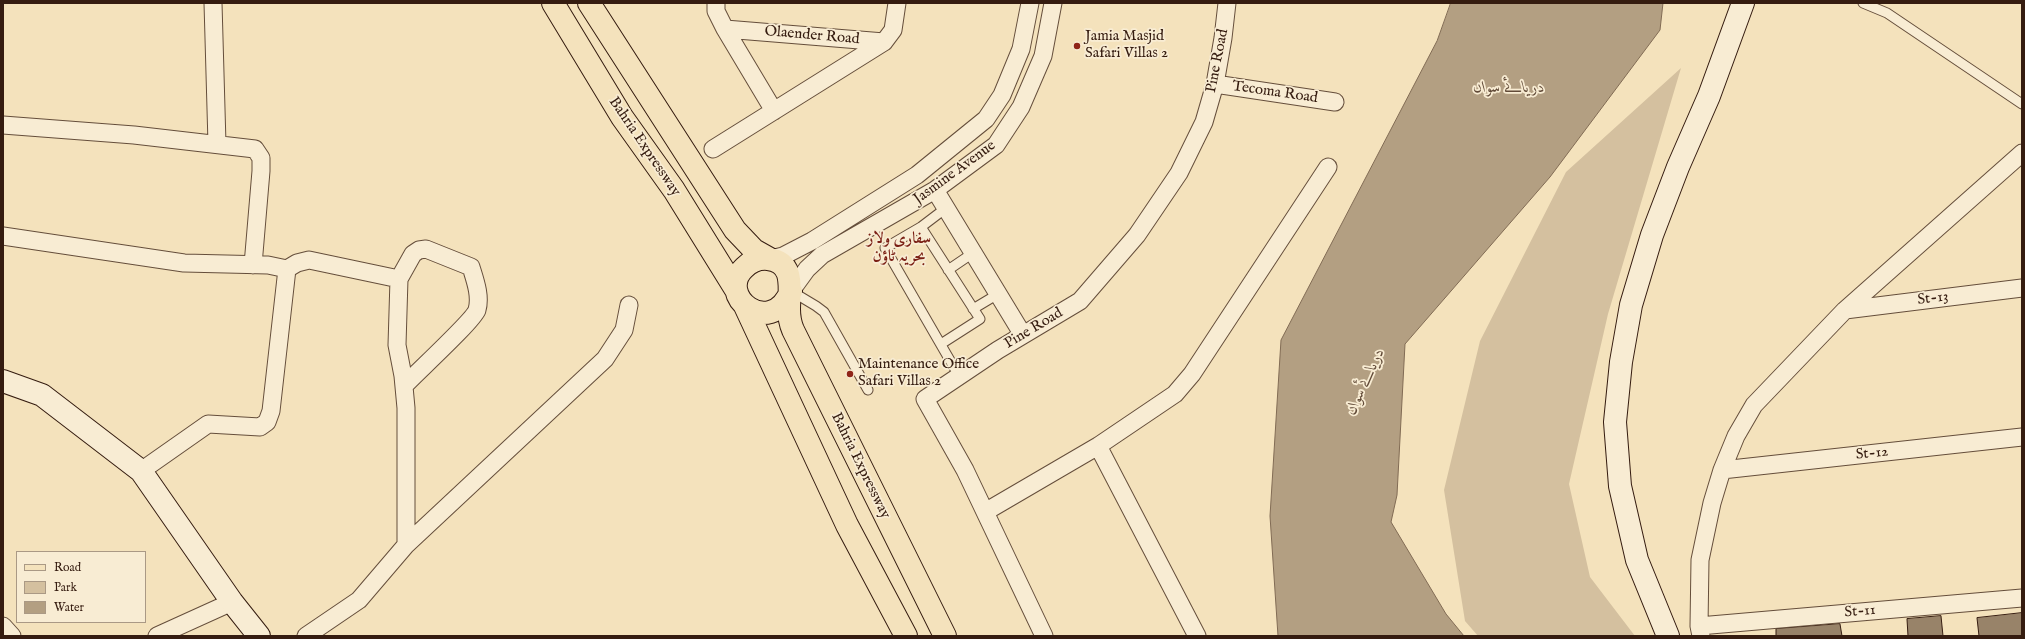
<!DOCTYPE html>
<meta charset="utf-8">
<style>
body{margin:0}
#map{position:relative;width:2025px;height:639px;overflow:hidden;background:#f4e2bc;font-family:"IM FELL English",serif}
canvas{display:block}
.frame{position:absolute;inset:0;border:4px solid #351c10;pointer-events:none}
.legend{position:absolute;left:16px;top:551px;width:130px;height:72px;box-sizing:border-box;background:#f8ecd3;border:1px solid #aa9985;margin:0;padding:5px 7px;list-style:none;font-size:12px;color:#351c10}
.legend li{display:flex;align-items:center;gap:8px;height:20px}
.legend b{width:20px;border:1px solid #aa9985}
</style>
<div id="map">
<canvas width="2025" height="639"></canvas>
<div class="frame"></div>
<ul class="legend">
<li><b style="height:5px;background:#f4e2bc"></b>Road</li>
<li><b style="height:11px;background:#d4c09f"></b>Park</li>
<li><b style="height:11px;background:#b39f82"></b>Water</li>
</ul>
</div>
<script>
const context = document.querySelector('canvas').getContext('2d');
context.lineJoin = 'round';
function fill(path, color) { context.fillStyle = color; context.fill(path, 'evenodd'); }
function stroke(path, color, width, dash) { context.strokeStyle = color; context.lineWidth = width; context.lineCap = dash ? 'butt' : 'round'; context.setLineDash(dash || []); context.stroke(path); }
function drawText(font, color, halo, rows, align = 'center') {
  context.font = font + ' "IM FELL English",Amiri,serif'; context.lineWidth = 3.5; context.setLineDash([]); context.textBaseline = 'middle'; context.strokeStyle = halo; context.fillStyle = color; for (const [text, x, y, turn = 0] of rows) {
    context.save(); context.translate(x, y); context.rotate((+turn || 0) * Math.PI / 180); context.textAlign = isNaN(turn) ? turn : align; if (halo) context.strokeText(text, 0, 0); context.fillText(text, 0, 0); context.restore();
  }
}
const green = new Path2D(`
 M1681,68L1608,314L1569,484L1590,577L1635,636H1478L1465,621L1444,490L1480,341L1566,172Z`);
const water = new Path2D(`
 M1451,3H1663L1660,30L1550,177L1405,344L1397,495L1391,522L1446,614L1464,636H1278L1270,516L1281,340L1437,41Z`);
const building = new Path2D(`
 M2022,613V636H1979L1977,618Z
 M1941,616L1943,636H1908L1907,619Z
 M1840,624L1842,636H1776V629Z`);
const lane = new Path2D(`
 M1863,3L1887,13L2022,104
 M946,208L921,227L885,248L959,376
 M921,227L980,319L941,344
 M948,270L973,253
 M791,291L816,306L824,312L868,390
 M973,309L998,294`);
const street = new Path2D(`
 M213,3L217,144
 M716,3V11L725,29L884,42L893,30L897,3
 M725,29L774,111
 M1215,84L1335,102
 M3,125L134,135L255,149L261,158V171L253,265
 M713,149L884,42
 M935,190L1023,335
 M3,236L184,263L268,265L287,269L297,263L309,260L399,279
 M770,259L783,256L812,241L917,175L986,119L1002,95L1021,49L1030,3
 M791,291L807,269L822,255L935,190L996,145L1021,107L1043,56L1053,3
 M1845,310L2022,288
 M404,386C416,373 473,321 477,310C481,296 475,280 471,267L426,249L419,250L413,254L399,279L397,345L403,376L406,408V545
 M1098,446L1197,636
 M1722,470L2022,437
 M141,471L208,424L260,427L267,422L271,411L287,269
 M985,512L1098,446L1175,394L1192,374L1328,167
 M3,626L12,636
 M1699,626L2022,598
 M157,636L232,602
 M306,636L359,600L406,545L605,359L624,330L629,305
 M1044,636L965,470L925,399L998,350L1080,301L1137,235L1179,173L1204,122L1215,84L1223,38L1227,3
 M1701,636L1699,626L1700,560L1712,503L1722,470L1736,436L1754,405L1845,310L2022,153`);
const secondary = new Path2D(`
 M3,381L42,395L141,471L232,602L259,636
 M1668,636L1637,560L1620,486L1615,422L1621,362L1631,305L1652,235L1678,167L1709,96L1743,3`);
const primary = new Path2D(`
 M553,3L622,117L674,190L736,290
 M589,3L735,230L754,250L770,259
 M791,291C770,340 715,295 744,268C751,261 759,258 768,259C796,262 789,291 789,309C789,316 790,323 793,330L945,636
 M745,306L847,525L906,636`);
const markers = [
 [1077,46,4,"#8f2418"],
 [850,374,4,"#8f2418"]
];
const streetNames = [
 ["Olaender Road",812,36,5],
 ["Pine Road",1218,61,-79],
 ["Tecoma Road",1275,93,8],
 ["Bahria Expressway",644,147,56],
 ["Jasmine Avenue",955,173,-36],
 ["St-13",1933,299,-7],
 ["Pine Road",1034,329,-31],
 ["St-12",1872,454,-6],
 ["Bahria Expressway",860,466,64],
 ["St-11",1860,612,-5]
];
const poiNames = [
 ["Jamia Masjid",1085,37],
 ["Safari Villas 2",1085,54],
 ["Maintenance Office",858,365],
 ["Safari Villas 2",858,382]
];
const waterNames = [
 ["دریائے سواں",1509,89],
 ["دریائے سواں",1366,382,-65]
];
const neighbourhoodNames = [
 ["سفاری ولاز",899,240],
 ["بحریہ ٹاؤن",899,258]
];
fill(green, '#d4c09f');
fill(water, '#b39f82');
stroke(water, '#816b54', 1);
fill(building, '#988369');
stroke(building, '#351c10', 1);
stroke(lane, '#654e3b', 11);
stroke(street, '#654e3b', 19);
stroke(secondary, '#351c10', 24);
stroke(primary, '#351c10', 24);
stroke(lane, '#f8ecd3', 9);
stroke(street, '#f8ecd3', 17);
stroke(secondary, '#f8ecd3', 22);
stroke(primary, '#f4e2bc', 22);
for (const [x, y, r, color] of markers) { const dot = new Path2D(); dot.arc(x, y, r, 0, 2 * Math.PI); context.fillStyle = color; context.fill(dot); stroke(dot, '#f8ecd3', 1.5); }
drawText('15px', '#351c10', '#f8ecd3', streetNames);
drawText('15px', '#351c10', '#f8ecd3', poiNames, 'left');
drawText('italic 16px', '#614a38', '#f8ecd3', waterNames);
drawText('bold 16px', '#7a1f14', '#f8ecd3', neighbourhoodNames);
</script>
